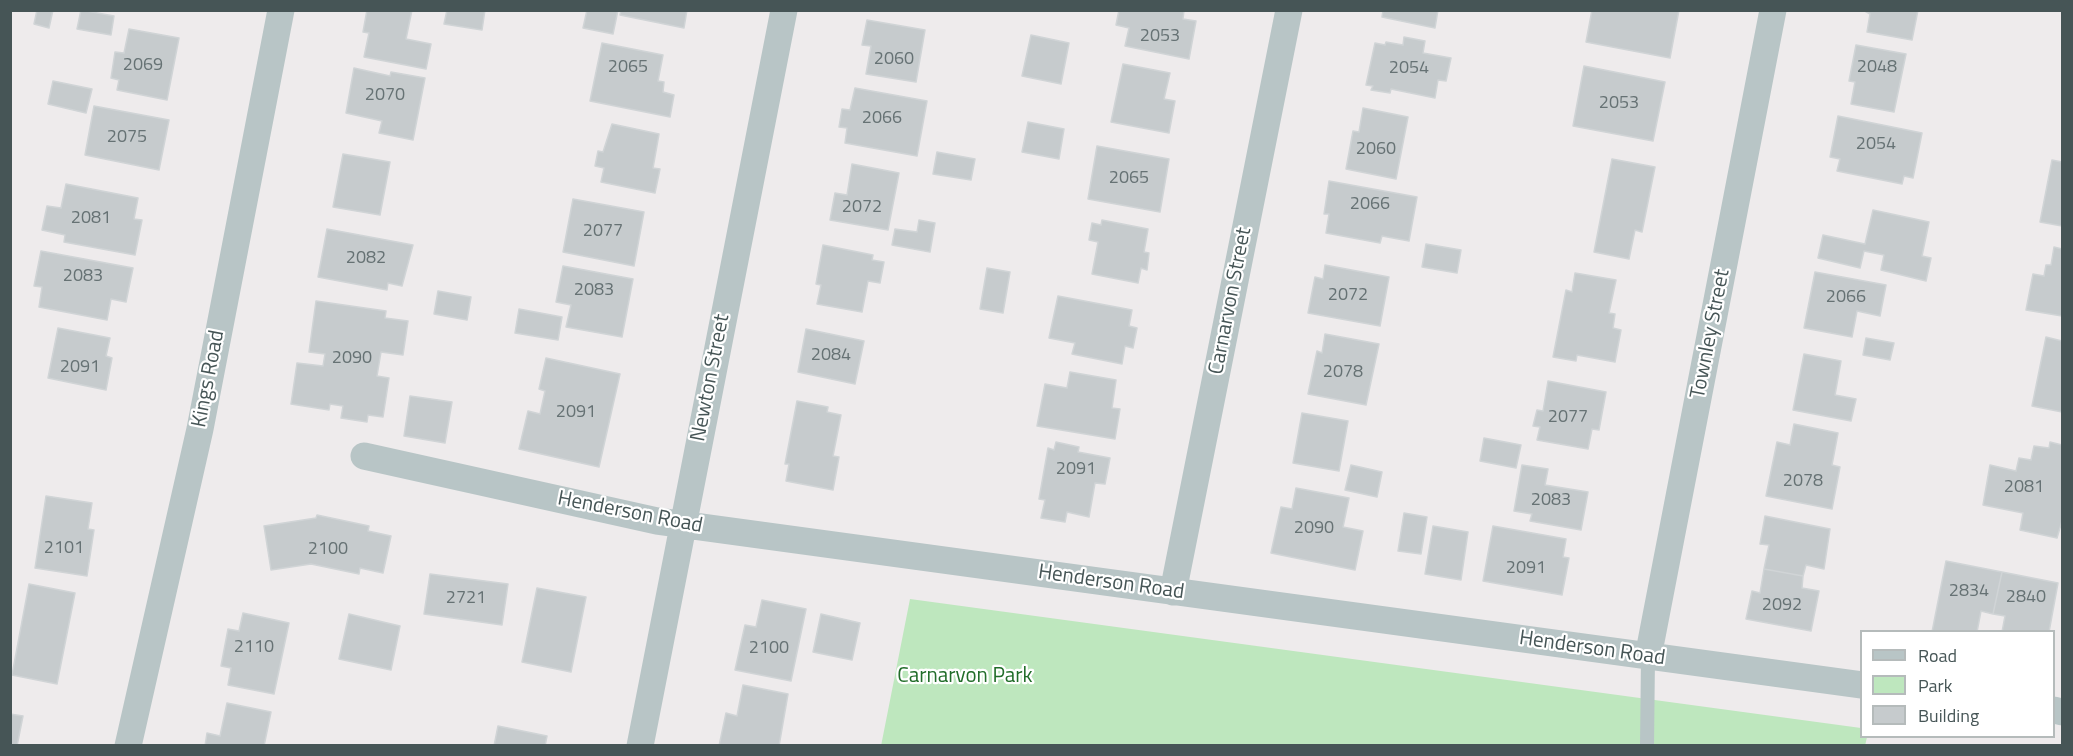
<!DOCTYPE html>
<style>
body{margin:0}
#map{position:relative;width:2073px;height:756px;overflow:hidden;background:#eeebec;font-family:"Titillium Web",sans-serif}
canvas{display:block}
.frame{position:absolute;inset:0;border:12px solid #465556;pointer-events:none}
.legend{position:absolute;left:1860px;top:630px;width:195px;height:108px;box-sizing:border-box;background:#fff;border:2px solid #b5bbbb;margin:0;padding:8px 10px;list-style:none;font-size:18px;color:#465556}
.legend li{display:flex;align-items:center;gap:12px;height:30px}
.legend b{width:30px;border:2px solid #b5bbbb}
</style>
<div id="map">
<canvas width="2073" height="756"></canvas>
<div class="frame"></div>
<ul class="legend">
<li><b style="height:8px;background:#b8c5c6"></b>Road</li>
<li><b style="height:16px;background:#bee7be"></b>Park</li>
<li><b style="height:16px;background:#c6cbcd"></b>Building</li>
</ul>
</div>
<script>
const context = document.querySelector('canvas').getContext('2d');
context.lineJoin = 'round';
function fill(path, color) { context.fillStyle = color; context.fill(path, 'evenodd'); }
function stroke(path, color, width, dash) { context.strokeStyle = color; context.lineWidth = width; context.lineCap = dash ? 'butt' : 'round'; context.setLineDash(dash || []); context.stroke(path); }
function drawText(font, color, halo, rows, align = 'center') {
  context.font = font + ' "Titillium Web",sans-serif'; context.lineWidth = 4.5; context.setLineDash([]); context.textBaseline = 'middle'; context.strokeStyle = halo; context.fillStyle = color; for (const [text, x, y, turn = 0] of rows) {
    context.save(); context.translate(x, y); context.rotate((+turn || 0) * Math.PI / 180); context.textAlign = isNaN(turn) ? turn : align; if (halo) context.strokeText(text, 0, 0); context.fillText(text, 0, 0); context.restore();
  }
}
const green = new Path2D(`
 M910,599L1861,728L1862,736L1867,737L1865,746H881Z`);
const building = new Path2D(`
 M37,10H53L49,28L34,24Z
 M81,10L114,16L111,35L77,29Z
 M367,10H412L406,39L431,44L426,69L364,57L369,33L363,32Z
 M447,10H485L482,30L444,24Z
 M587,10H618L613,34L583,28Z
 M621,10H687L684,28L620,15Z
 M1119,10H1184L1183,19L1196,21L1189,59L1125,46L1129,28L1116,25Z
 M1383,10H1438L1435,28L1382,17Z
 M1592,10H1679L1670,58L1586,42Z
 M1863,10H1918L1912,40L1867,32L1870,14Z
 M867,20L925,30L916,82L866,74L871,46L862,45Z
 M129,29L179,38L167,100L117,90L119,80L111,78L115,52L124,53Z
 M1031,35L1069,43L1061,84L1022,76Z
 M1404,37L1425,41L1423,53L1451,58L1446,81L1438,80L1435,98L1391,89L1390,93L1371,90L1373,86L1366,85L1375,43L1385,45L1386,42L1403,45Z
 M602,43L663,55L658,81L664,82L663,92L674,95L670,117L590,101Z
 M1856,45L1906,54L1894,112L1851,104L1855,82L1849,81Z
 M1123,64L1170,73L1164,99L1175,101L1169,133L1111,122Z
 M1584,66L1665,82L1653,141L1573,126Z
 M354,68L390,76L391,72L425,78L413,140L379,133L382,121L346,113Z
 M53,81L92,89L86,113L48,104Z
 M855,88L927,101L917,156L845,143L847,128L839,127L842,109L850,110Z
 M94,106L169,120L159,170L85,155Z
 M1363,108L1408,117L1396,179L1346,169L1353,131L1359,132Z
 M1838,116L1922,133L1913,178L1904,176L1902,184L1837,171L1840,159L1830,157Z
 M1028,122L1064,129L1059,159L1022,152Z
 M612,124L659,134L653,168L660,169L655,193L601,182L604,168L595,166L598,151L603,152Z
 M1097,146L1169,159L1160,212L1088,199Z
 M937,152L975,159L971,180L933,174Z
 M343,154L390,162L380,215L333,207Z
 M1612,159L1655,167L1642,232L1635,230L1629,259L1594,252Z
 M2052,160L2062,162V226L2040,222Z
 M852,164L899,173L888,230L830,220L835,193L847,195Z
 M1329,181L1417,197L1409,241L1382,236L1380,243L1326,233L1329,214H1324Z
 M66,184L138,198L134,219L142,220L135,255L64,242L65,235L42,230L47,206L61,208Z
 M573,199L644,212L634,266L563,252Z
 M1873,210L1929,222L1922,256L1931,258L1926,281L1881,270L1884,255L1864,251L1860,268L1818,258L1823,235L1865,244Z
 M919,220L935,223L930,252L892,245L895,229L917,232Z
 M1102,220L1148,229L1144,252L1149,253L1147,270L1141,268L1138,283L1092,274L1098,242L1089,240L1092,223L1101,225Z
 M327,229L413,245L402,286L388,283L387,290L318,277Z
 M1426,244L1461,250L1457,273L1422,267Z
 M823,245L873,255L872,260L884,262L880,283L868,281L862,312L817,304L821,285L816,284Z
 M2054,247L2062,249V316L2026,310L2033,274L2044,276L2046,265H2051Z
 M41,251L133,268L126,302L111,299L107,320L39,307L42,287L34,286Z
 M1325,265L1389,277L1380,326L1308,313L1315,277L1323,279Z
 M563,266L633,279L622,337L566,327L571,305L556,302Z
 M987,268L1010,272L1003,313L980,309Z
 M1815,272L1886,285L1880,316L1857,311L1852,337L1804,328Z
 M1575,273L1616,280L1609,313L1615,314L1613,328L1621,330L1615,362L1577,355L1576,361L1553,357L1566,290L1572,292Z
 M438,291L471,297L467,320L434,314Z
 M1058,296L1132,310L1129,326L1137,328L1133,348L1125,346L1122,364L1072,354L1075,343L1049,338Z
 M316,301L386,311L385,318L408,321L403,355L381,352L377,376L389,378L383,417L368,415L367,422L341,418L343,406L330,404L329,410L291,404L297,363L323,366L325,354L309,352Z
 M519,309L562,317L558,340L515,333Z
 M58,328L110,338L106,356L112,358L106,390L48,378Z
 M806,329L864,341L855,384L798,372Z
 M1325,334L1379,344L1366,405L1308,394L1317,351L1322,353Z
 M2046,337L2062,341V412L2032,406Z
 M1866,338L1894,343L1890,360L1863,355Z
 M1804,354L1841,361L1835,395L1856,399L1851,421L1793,410Z
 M546,358L620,374L599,467L519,449L528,411L540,414L545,391L539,389Z
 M1070,372L1116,380L1112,408L1120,409L1115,439L1037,426L1045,384L1067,388Z
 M1548,381L1606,392L1599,430L1592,429L1588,449L1537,440L1540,427L1533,426L1537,410L1543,411Z
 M410,396L452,402L445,443L404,436Z
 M797,401L828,407L827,412L841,415L833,456L839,457L833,490L786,481L789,464H785Z
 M1302,413L1348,421L1339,471L1293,463Z
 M1794,424L1838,433L1832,465L1840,467L1832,509L1766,496L1777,442L1790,445Z
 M1484,438L1521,445L1516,468L1480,461Z
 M1056,442L1079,447L1078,452L1110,458L1105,484L1095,483L1089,517L1067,512L1065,522L1041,518L1045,500L1039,499L1048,448L1054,450Z
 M2050,442L2062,445V521L2057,538L2020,530L2023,513L1983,505L1990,465L2016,471L2019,458L2031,460L2034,446L2049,448Z
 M1351,465L1382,472L1377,497L1345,490Z
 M1522,465L1548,469L1545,485L1588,492L1581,530L1530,521L1532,514L1514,511Z
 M1296,488L1349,498L1343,527L1363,531L1355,570L1271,553L1281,507L1292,509Z
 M46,496L92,503L88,529L94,530L87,576L35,568Z
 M1404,513L1427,517L1421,554L1398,551Z
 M317,515L369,526L368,531L391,536L383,573L360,568L359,574L311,564L271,570L264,526L316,518Z
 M1765,516L1830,529L1824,569L1806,565L1803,576L1764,569L1769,545L1760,544Z
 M1433,526L1468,532L1461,580L1425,574Z
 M1493,526L1566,539L1563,557L1569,558L1562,595L1483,581Z
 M1946,561L2002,572L1993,614L1981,611L1977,632H1932Z
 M1764,569L1803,576L1802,588L1819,591L1811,631L1746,619L1752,591L1760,593Z
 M2002,572L2058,583L2049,632H2002L2005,616L1993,614Z
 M430,574L508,584L502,625L424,614Z
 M29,584L75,593L57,684L12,675Z
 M537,588L586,597L571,672L522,662Z
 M762,600L806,609L791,681L735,670L745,625L756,627Z
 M243,613L289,623L274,694L228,685L231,668L221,666L228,629L239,631Z
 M349,614L400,626L391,670L339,659Z
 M821,614L860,623L852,660L813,652Z
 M743,685L788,694L779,746H719L726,713L737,716Z
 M227,703L271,712L264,746H205L207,733L220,736Z
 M10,714L23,716L17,746H10Z
 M498,726L547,736L545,746H494Z`);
const service = new Path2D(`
 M1647,746L1648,657`);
const minor = new Path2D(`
 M364,456L657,521L1862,685
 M1173,592L1289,10
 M1648,657L1773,10
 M2054,710L2062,712
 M128,746L200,429L281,10
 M640,746L784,10`);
const numberNames = [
 ["2053",1160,37],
 ["2060",894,60],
 ["2069",143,66],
 ["2065",628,68],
 ["2048",1877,68],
 ["2054",1409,69],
 ["2070",385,96],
 ["2053",1619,104],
 ["2066",882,119],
 ["2075",127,138],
 ["2054",1876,145],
 ["2060",1376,150],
 ["2065",1129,179],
 ["2066",1370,205],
 ["2072",862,208],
 ["2081",91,219],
 ["2077",603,232],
 ["2082",366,259],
 ["2083",83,277],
 ["2083",594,291],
 ["2072",1348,296],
 ["2066",1846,298],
 ["2084",831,356],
 ["2090",352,359],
 ["2091",80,368],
 ["2078",1343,373],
 ["2091",576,413],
 ["2077",1568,418],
 ["2091",1076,470],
 ["2078",1803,482],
 ["2081",2024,488],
 ["2083",1551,501],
 ["2090",1314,529],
 ["2101",64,549],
 ["2100",328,550],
 ["2091",1526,569],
 ["2834",1969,592],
 ["2840",2026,598],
 ["2721",466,599],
 ["2092",1782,606],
 ["2110",254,648],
 ["2100",769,649]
];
const streetNames = [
 ["Carnarvon Street",1231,301,-79],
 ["Townley Street",1711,334,-79],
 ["Newton Street",711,378,-79],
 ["Kings Road",209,379,-79],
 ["Henderson Road",630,513,11],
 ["Henderson Road",1111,583,8],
 ["Henderson Road",1592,649,8]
];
const parkNames = [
 ["Carnarvon Park",965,677]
];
fill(green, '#bee7be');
fill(building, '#c6cbcd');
stroke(building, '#d0d4d6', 1.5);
stroke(service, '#b8c5c6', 14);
stroke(minor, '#b8c5c6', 27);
drawText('18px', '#667274', null, numberNames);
drawText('21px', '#465556', '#fff', streetNames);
drawText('21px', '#216d29', '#fff', parkNames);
</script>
